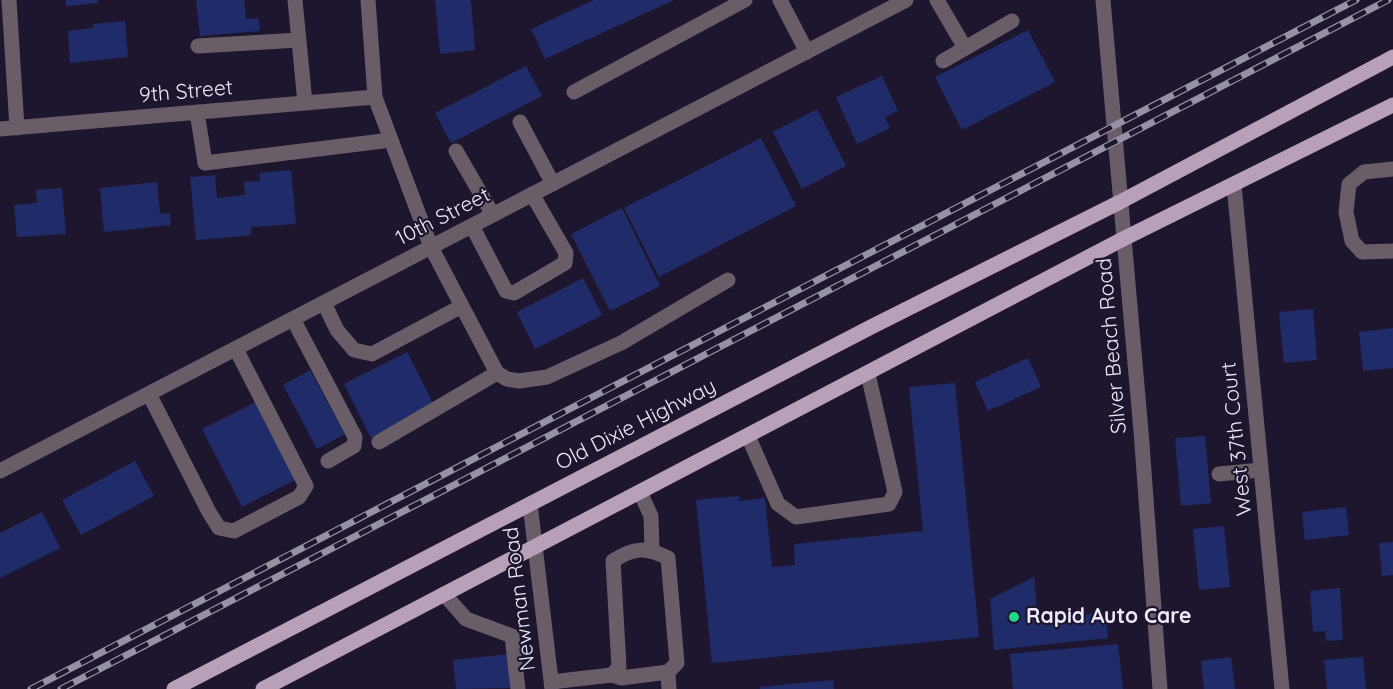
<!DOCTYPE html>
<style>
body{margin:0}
canvas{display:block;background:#1e152e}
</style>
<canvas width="1393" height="689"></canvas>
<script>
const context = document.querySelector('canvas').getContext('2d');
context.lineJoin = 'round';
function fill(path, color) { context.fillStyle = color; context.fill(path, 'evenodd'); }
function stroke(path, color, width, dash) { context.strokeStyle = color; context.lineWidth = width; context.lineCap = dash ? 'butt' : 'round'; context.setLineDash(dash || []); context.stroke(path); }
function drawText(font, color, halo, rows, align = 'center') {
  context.font = font + ' Quicksand,sans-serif'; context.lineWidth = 4.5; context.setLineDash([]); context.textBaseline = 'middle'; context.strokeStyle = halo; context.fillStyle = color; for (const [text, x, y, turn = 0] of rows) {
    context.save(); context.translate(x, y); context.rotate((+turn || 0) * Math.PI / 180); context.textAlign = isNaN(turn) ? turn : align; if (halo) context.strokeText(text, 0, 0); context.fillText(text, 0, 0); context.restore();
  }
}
const building = new Path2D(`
 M66,0H98V3L66,6Z
 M196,0H244L246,19L258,18L260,31L200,36Z
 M435,0H471L475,50L440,54Z
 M594,0H674L545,59L531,29Z
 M125,21L128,57L70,63L68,31L93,28V24Z
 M1028,30L1055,82L962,130L935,77Z
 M526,66L542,96L451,143L435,113Z
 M882,76L898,111L885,117L890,128L857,144L836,97Z
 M817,109L846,166L802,189L773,132Z
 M761,138L796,206L659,277L624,208Z
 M291,170L296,224L251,227L252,235L196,240L190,177L215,175L217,198L245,195L244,182L260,181L259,173Z
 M157,182L160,214L170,213L171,225L104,232L100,188Z
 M62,188L66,234L17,237L14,205L37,203L36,190Z
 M622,208L660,286L610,311L571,234Z
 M583,278L602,315L535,349L517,312Z
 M1313,309L1317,360L1284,363L1279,312Z
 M1393,328V368L1363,371L1359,332Z
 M407,352L434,405L371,438L344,384Z
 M1028,358L1041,387L988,411L975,382Z
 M310,370L345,434L317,449L283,385Z
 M955,383L979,637L712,663L696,500L739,496V501L765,498L772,567L795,565L794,544L923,531L909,387Z
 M260,400L299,478L242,507L202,429Z
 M1205,436L1211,503L1181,506L1175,438Z
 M135,461L154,496L81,535L62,500Z
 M1346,507L1349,535L1305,540L1302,512Z
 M42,512L60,548L0,578V533Z
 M1224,526L1230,587L1199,590L1193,529Z
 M1393,542V575L1382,576L1379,543Z
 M1034,577L1038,621L1105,612L1108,638L994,650L990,599Z
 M1340,588L1343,640L1326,641L1325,631L1313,632L1310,591Z
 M1118,644L1123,689H1013L1010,654Z
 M508,654L511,688L456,689L453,660Z
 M1231,657L1235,689H1204L1201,661Z
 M1363,657L1366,689H1327L1324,660Z
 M833,680L834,689H760V687Z`);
const minor = new Path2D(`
 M9,0L17,128
 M295,0L305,103
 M368,0L375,97L431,247L497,373
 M780,0L807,52
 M937,0L965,48
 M1103,0L1141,431L1160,689
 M198,46L299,40
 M943,61L1012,21
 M574,92L745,0
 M197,112L205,163L391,140
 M520,122L553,184
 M0,129L375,97
 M456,151L493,215
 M1393,169L1364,172L1349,184L1346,212L1352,241L1362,252L1393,251
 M1234,185L1282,689
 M472,226L506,291L514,293L565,263L566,253L532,194
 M324,303L337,330L354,350L372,354L462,306
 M293,319L355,437L354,446L328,461
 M497,373L507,379L519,381L547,377L621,343L728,280
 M149,394L209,512L219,528L234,531L299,497L306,486L236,349
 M748,436L778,504L796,517L889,504L895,492L868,374
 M379,442L497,373
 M0,471L906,0
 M1219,474L1261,470
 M640,492L651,516L652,550
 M530,504L552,689
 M444,594L466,619L512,636L518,689
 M668,672L669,689
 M551,682L612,675L619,667L613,561C634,547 646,547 668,558L677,663L668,672L621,678L612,675`);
const major = new Path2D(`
 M174,689L871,327L1120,202L1393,57
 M263,689L1123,239L1393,105`);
const rail = new Path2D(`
 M31,689L1356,0
 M61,689L1388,0`);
const markers = [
 [1014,617,6,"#1ed888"]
];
const streetNames = [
 ["9th Street",186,92,-5],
 ["10th Street",443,217,-27],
 ["Silver Beach Road",1112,346,-95],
 ["Old Dixie Highway",636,425,-27],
 ["West 37th Court",1237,439,-96],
 ["Newman Road",520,599,-97]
];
const poiNames = [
 ["Rapid Auto Care",1026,617]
];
fill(building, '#202c69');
stroke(minor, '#695d68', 15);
stroke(major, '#b8a1b8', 15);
stroke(rail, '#9791a6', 7);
stroke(rail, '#1e152e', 4.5, [14]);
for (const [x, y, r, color] of markers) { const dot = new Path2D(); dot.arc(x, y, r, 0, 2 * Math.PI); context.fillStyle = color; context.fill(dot); stroke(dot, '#1e152e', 2); }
drawText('21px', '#ede8fa', '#1e152e', streetNames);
drawText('bold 21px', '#ede8fa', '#1e152e', poiNames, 'left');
</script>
